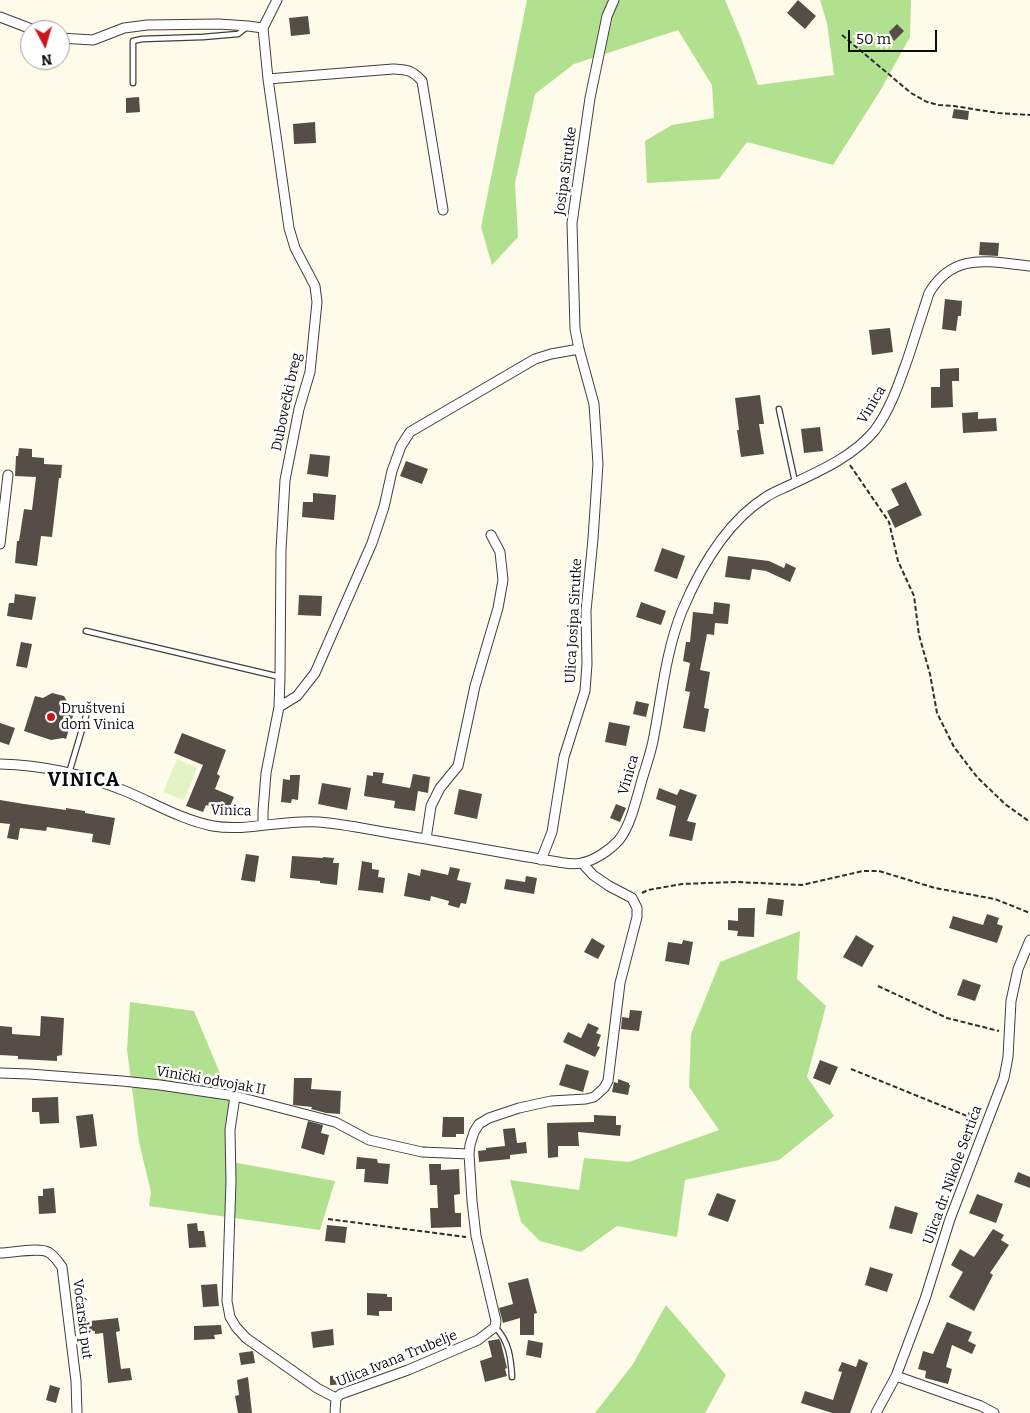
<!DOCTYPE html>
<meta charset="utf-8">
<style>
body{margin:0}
#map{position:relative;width:1030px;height:1413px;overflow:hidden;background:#fffbeb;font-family:Bitter,serif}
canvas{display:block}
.north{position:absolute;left:20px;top:20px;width:50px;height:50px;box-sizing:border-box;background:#fff;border:1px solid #9e9e9e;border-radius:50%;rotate:174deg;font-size:14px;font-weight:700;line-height:20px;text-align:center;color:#0c0c0c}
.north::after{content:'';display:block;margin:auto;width:18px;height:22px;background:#c9171c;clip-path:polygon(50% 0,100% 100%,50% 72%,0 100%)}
.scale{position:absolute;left:848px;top:30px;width:89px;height:22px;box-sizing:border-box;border:2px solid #0c0c0c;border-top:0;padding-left:6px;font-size:15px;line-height:18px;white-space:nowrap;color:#0c0c0c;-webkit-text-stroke:4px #fff;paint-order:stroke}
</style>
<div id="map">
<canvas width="1030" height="1413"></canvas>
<div class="north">N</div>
<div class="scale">50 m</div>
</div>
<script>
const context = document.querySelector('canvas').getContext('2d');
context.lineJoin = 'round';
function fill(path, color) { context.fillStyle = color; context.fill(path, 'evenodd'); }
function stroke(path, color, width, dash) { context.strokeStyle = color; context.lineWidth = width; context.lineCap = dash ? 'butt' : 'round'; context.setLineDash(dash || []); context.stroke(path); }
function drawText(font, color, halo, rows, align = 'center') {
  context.font = font + ' Bitter,serif'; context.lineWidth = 5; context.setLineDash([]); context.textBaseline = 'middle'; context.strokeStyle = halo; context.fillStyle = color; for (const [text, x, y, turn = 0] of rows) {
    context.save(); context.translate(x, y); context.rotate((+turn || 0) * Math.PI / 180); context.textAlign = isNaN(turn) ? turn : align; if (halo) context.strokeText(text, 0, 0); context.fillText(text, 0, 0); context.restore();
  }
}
const forest = new Path2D(`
 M527,0H725L741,38L758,85L834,75L827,23L820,0H911L910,37L880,91L833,165L747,142L719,179L647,183L645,141L672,125L714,118L712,85L678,30L574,64L535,94L515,183L518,237L492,265L481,227Z
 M800,931L797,979L826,1006L807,1077L834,1116L779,1160L685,1180L677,1237L617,1226L581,1252L540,1241L521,1222L510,1180L579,1190L584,1158L629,1162L719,1130L689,1087L691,1034L720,962Z
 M130,1002L194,1011L236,1112L232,1162L335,1181L320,1230L149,1206L151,1192L139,1142L127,1050Z
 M666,1305L726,1375L705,1413H595L633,1364Z`);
const pitch = new Path2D(`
 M177,759L197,768L184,800L163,792Z`);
const building = new Path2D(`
 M798,0L816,16L805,29L787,13Z
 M308,16L310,34L291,36L289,18Z
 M897,24L904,31L894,41L889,32Z
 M139,97L140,112L126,113V98Z
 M954,109L969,111L968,120L952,118Z
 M315,122L316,143L294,144L293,124Z
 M980,242L999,243L998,256L979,255Z
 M945,299L962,301L961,316H958L956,331L942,329Z
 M890,328L893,352L872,355L869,330Z
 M959,368V381H952L953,407L931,408V387H940V369Z
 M760,395L764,424H759L764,454L741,457L737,430H739L735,398Z
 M978,412V419L996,418L997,431L963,433L962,413Z
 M820,427L823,451L804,453L801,429Z
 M19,448L32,449V457L44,458V464L62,465L61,478H59L52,537L41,536L37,566L15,563L17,541H19L24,509L32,510L36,477L15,476L16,456H18Z
 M310,454L330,456L328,477L307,474Z
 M406,461L428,469L422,484L400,476Z
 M906,482L922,515L895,528L887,511L899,505L891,489Z
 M313,493L336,495L334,520L302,517L303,502H313Z
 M662,548L685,556L677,579L654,571Z
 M728,556L769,561L784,568L786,563L796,568L790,582L766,571L752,569L750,580L725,577Z
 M15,594L36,597L32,620L7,616L9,603H14Z
 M299,595L322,596L321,616L298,615Z
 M641,602L666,611L661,625L636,617Z
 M714,602L730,604L728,624L715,623L714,635L707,634L700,670L710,672L704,708L709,709L705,732L683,728L690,692L685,691L690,663L683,661L686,642H690L693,612L713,614Z
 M21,642L32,644L27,668L16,666Z
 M52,693L64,696L70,707L75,709L66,739L63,738L51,740L24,731L35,696L43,698Z
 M636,701L649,704L646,717L633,714Z
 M609,722L630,726L626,746L605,742Z
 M0,723L15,728L9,745L0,742Z
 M182,733L226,750L217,774L220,776L215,789L234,797L227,813L206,805L203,812L186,806L203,765L174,753Z
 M373,772L384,773L382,783L410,788L413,774L430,777L428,793L418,791L415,811L394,808L395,801L364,796L367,775L373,776Z
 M290,775H300L298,800L292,799L291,803L281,802L283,779L290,780Z
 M322,783L351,788L347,810L318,804Z
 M659,788L677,795L680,789L697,795L687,821L696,823L692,841L669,836L676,806L656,799Z
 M459,789L482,794L477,819L454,814Z
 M0,800L24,804L66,810V808L85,811V813L115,818L110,845L92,842L93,834L47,827L46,831L20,828L18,840L7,838L10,824L0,823Z
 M616,804L626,808L620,822L610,818Z
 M246,854L259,856L255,882L241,880Z
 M292,856L323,858V857L334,858L333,863H339L337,885L320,883V881L290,878Z
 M362,861L372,863V869L379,870L378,877L385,878L383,893L358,890Z
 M450,867L460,869L457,880L471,883L466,904L461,903L459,908L448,905L449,901L431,896L430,901L404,896L408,873L420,876L421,869L448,875Z
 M526,876L537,878L534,894L504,889L506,879L525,882Z
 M768,898L784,900L782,916L766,914Z
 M738,908H755L754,937L737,936L738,931L728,930V920L738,921Z
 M987,914L999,918L997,924L1003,926L997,943L949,928L953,916L983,925Z
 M856,935L874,946L862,967L843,957Z
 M592,938L605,946L598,959L584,952Z
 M683,940L693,942L689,965L665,961L668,942L682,944Z
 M963,979L981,985L975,1001L957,995Z
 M630,1010L642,1011L639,1031L621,1029L622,1017L629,1018Z
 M41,1016L64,1018L62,1055L57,1056V1061L18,1059V1056L0,1055V1026L12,1027V1034L40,1036Z
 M588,1023L599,1028L596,1033L601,1035L597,1046L600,1047L595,1057L563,1042L568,1032L581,1038Z
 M820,1060L838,1067L830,1085L813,1078Z
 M566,1064L589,1071L583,1092L559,1085Z
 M294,1078H312L311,1089L341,1091L340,1114L326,1113L311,1109L312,1107L293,1105Z
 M618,1079L629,1083V1085H630L628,1095L612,1092L614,1082L618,1083Z
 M58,1097L59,1123L40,1124L39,1112H32V1098Z
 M93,1114L97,1146L80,1148L76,1116Z
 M594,1115L616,1116V1125H621L620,1136L578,1132L579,1146H558V1157L548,1158L547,1123L594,1122Z
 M443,1117H464V1134H456V1137H442Z
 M308,1121L323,1125L321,1133L329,1135L324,1155L301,1148Z
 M515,1128L517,1143L526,1142L527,1153L510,1155V1159L479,1162L478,1151L486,1150V1148L505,1146L503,1129Z
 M357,1157L377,1159L378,1163L390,1164L388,1184L364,1182L365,1169H356Z
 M429,1164H441V1170L459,1169L460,1194L454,1195L455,1213H461V1227L431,1228L430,1208H438L437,1185H430Z
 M1018,1172L1030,1177V1188L1014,1182Z
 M54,1188L56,1213L39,1214L38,1196H43V1189Z
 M717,1193L736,1200L728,1222L708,1215Z
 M977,1194L1003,1204L996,1223L969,1213Z
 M895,1206L918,1213L912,1234L889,1228Z
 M197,1223L198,1231H204L206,1247L189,1248L187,1224Z
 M327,1225L347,1227L345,1243L325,1241Z
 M993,1229L1004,1235L1001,1240L1009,1245L990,1273L993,1275L974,1311L949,1297L963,1272L951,1265L960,1249L974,1257Z
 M870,1267L893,1274L887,1292L865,1285Z
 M528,1278L537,1313L534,1314V1335H520V1318L503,1323L499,1308L513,1304L508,1283Z
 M217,1284L219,1306L203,1307L201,1285Z
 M367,1293L387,1294V1297H392V1311H379V1316L367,1315Z
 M118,1318L120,1331L116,1332L121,1369L130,1368L132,1380L108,1383L103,1333L95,1334V1331L82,1332L81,1322Z
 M947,1322L972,1332L968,1341L976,1345L972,1354L952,1345L946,1367L952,1369L948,1384L925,1378L926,1371L918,1369L923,1351L933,1354Z
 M221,1325L222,1334L214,1335L215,1339L194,1340V1326Z
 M333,1329L334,1345L313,1348L311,1332Z
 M499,1339L501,1343L507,1368L505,1369L507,1376L485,1382L480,1361L492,1357L488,1341Z
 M528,1340L543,1343L541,1358L526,1355Z
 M253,1351L255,1363L241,1365L239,1353Z
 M859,1359L868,1363L850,1413H832L801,1403L805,1391L833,1400L842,1372L838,1371L842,1362L856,1367Z
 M351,1375V1384L330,1385V1376Z
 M248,1377L252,1413H238L235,1396L239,1395L237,1380Z
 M50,1385L60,1388L56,1403L46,1400Z`);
const path = new Path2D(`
 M842,35L911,93L927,102L939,105L954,106L998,113L1030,115
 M850,465L889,522L898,561L914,596L919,635L930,674L937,713L954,747L977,777L1005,804L1030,822
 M642,893L648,890L682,884L736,882L802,885L863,871H879L935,888L995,899L1030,913
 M878,986L947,1018L999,1031
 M851,1069L977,1120
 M328,1219L466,1237`);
const service = new Path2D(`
 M133,83V41L142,39L203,37L238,34L247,27
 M779,409L795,482
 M86,631L280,677
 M69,773L86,716
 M495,1327C509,1341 511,1358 512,1377`);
const minor = new Path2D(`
 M0,17L34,30
 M60,38L93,40L124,28L147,25L219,24L248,26L263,28
 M268,79L393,69C408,70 412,70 422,81L443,210
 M0,544L8,475
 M279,707L297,696L315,673L372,543L384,507L392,471L401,446L410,432L535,359L551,354L579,349
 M0,764C43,765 86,775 125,791C154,803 182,820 213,826C247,832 284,819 319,822C343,824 366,829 390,833C446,842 502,853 558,862C565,863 573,865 581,863C594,861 610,850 619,840C630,826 635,804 640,787C644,771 651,754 654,736C662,694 666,651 682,611C700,568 726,522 766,497C773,492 782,489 790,485C820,471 854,456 875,430C891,408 899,383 908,358C915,336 922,315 929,293C954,251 989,262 1030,266
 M263,825V811L266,773L279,707L280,677L281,550L285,480L299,409L310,372L317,302L315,286L295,248L289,228L268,79L263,28L277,0
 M426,839L431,806L440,788L458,766L475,686L498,608L503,580L500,552L491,535
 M541,860L552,832L564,757L585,691L587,664L586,611L593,539L598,464L594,404L579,349L575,329L572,223L590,98L607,16L614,0
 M0,1073L29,1074L122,1081L160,1085L235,1096L335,1122L369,1140L422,1152L469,1154
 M235,1096L230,1130L231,1181L227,1301L230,1317L236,1327L246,1338L317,1388L336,1398
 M0,1253C12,1253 38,1247 48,1252C55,1256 58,1262 62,1267L76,1381L77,1413
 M896,1376L981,1406L994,1413
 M335,1413L336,1398L341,1394L408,1370L478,1340L495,1327L496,1321L476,1236L472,1201L469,1154L470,1145L474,1132L479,1124L489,1118L519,1108L551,1101L586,1099L594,1097L604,1088L608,1081L620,983L637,917V908L632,898L609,886L593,875L582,863
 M876,1413L896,1376L925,1299L950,1219L1004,1078L1008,1057L1011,1001L1018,969L1030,940`);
const markers = [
 [51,717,5,"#c9171c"]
];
const streetNames = [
 ["Josipa Sirutke",566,171,-82],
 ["Dubovečki breg",287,402,-78],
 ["Vinica",872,405,-59],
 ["Ulica Josipa Sirutke",574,621,-87],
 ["Vinica",629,775,-74],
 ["Vinica",231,811,2],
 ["Vinički odvojak II",211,1081,10],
 ["Ulica dr. Nikole Sertića",953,1175,-70],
 ["Voćarski put",82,1319,83],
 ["Ulica Ivana Trubelje",397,1359,-22]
];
const poiNames = [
 ["Društveni",61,709],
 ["dom Vinica",61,725]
];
const districtNames = [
 ["VINICA",84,781]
];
fill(forest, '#b1e08e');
fill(pitch, '#e2f4c3');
fill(building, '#564d47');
stroke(service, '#3f3f3f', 7);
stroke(minor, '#3f3f3f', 11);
stroke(path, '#2e2e2e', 2, [5, 2.5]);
stroke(service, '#fff', 4.5);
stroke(minor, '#fff', 9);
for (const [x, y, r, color] of markers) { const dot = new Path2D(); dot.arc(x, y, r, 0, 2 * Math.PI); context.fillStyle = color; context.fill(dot); stroke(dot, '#fff', 2); }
drawText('14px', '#0c0c0c', '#fff', streetNames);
drawText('14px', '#0c0c0c', '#fff', poiNames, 'left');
context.letterSpacing = '1px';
drawText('bold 19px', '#0c0c0c', '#fff', districtNames);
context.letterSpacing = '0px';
</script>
